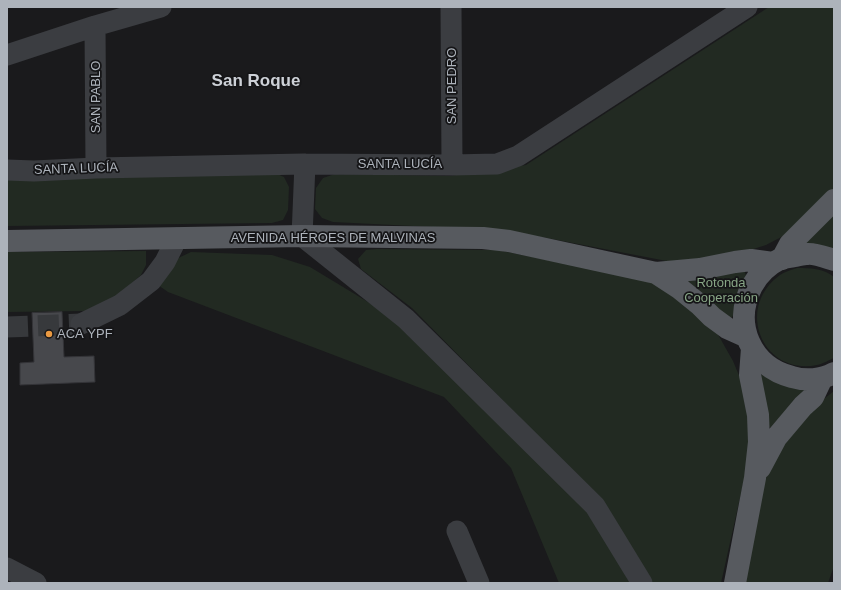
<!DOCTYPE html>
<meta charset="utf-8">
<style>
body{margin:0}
#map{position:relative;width:841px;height:590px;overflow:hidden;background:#1a1a1c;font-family:Helvetica,sans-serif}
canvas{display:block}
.frame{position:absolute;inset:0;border:8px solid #adb3bb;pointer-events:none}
</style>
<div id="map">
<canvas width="841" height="590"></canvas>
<div class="frame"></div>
</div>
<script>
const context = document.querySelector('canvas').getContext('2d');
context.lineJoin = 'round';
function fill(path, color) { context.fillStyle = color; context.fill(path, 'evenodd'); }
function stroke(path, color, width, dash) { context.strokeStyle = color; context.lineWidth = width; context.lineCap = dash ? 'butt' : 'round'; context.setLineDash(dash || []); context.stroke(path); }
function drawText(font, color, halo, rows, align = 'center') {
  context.font = font + ' Helvetica,sans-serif'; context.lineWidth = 3.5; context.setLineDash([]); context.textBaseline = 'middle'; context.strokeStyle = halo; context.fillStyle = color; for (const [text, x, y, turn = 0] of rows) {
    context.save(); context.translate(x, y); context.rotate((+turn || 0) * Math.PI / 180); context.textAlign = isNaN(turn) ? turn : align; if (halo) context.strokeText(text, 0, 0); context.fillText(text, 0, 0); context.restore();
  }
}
const green = new Path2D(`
 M769,7H834V190L791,232L766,245L741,253L677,263L547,238L493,230L333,222L322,218L315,209L316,188L323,178L335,174L450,176L526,165Z
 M275,173L284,177L289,187L288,210L283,220L272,223L7,226V177Z
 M834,213V255L803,243Z
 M377,249L497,250L650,280L674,295L716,331L733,361L745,390L750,418L748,462L721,583H652L599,498L412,308L361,269L358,259L366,250Z
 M146,251V265L141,275L117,297L86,311L7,312V252Z
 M191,252L272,255L310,267L401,322L589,508L630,583H559L511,468L444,397L168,292L158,285L172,261Z
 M797,268C810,268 823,268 834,277V358C829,360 823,364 817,365C763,376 734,308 780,275C784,272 791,270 797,268Z
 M744,269L746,276L734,314L730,320L687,280Z
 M764,374L805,390L770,428L767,424L758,375Z
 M834,391V566L828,583H743L763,482L772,461L811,409Z`);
const building = new Path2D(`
 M62,312L64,357L94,356L95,382L20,385V363L34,362L32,313Z`);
const minorTunnel = new Path2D(`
 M7,327L81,324`);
const minor = new Path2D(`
 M451,7L452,165
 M95,26L96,168
 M7,55L95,26L161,7
 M305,164L302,236L406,319L595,506L642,583
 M7,170L34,171L96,168L305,164L452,165L497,164L518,156L747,7
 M81,324L120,305L151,281L165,262L177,238
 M457,531L479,583
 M7,568L36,583`);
const major = new Path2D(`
 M7,241L302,236L483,238L509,241L656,273L700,269L735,262L751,260L773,263
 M782,259L790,244L834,200
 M834,260C827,258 815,253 807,254C803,254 799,255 795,256C790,257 785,257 780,259C768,265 758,275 752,286C732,324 751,367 792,377C805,381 822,380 834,373
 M656,273L679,288L700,305L712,317L727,328L747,337
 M760,468L776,438L803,406L813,397L822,378
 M735,583L755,478L759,442L758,415L750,375L752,348`);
const markers = [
 [49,334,4,"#eb9a42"]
];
const streetNames = [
 ["SAN PEDRO",452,86,-90],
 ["SAN PABLO",96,97,-90],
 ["SANTA LUCÍA",400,164],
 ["SANTA LUCÍA",76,169,-2],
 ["AVENIDA HÉROES DE MALVINAS",333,238]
];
const parkNames = [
 ["Rotonda",721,283],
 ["Cooperación",721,298]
];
const poiNames = [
 ["ACA YPF",57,334]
];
const districtNames = [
 ["San Roque",256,81]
];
fill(green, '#222a22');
fill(building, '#47484c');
stroke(building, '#343438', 1);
stroke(minorTunnel, '#37393c', 21, [21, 10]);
stroke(minor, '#3b3d41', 21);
stroke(major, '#575a5f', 22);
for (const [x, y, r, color] of markers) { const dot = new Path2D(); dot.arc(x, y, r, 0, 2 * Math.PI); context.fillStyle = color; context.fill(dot); stroke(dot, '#151517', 1.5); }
drawText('13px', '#adb3bb', '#151517', streetNames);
drawText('13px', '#87a585', '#151517', parkNames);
drawText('13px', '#adb3bb', '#151517', poiNames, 'left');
drawText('bold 17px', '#cdd1d7', '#151517', districtNames);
</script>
